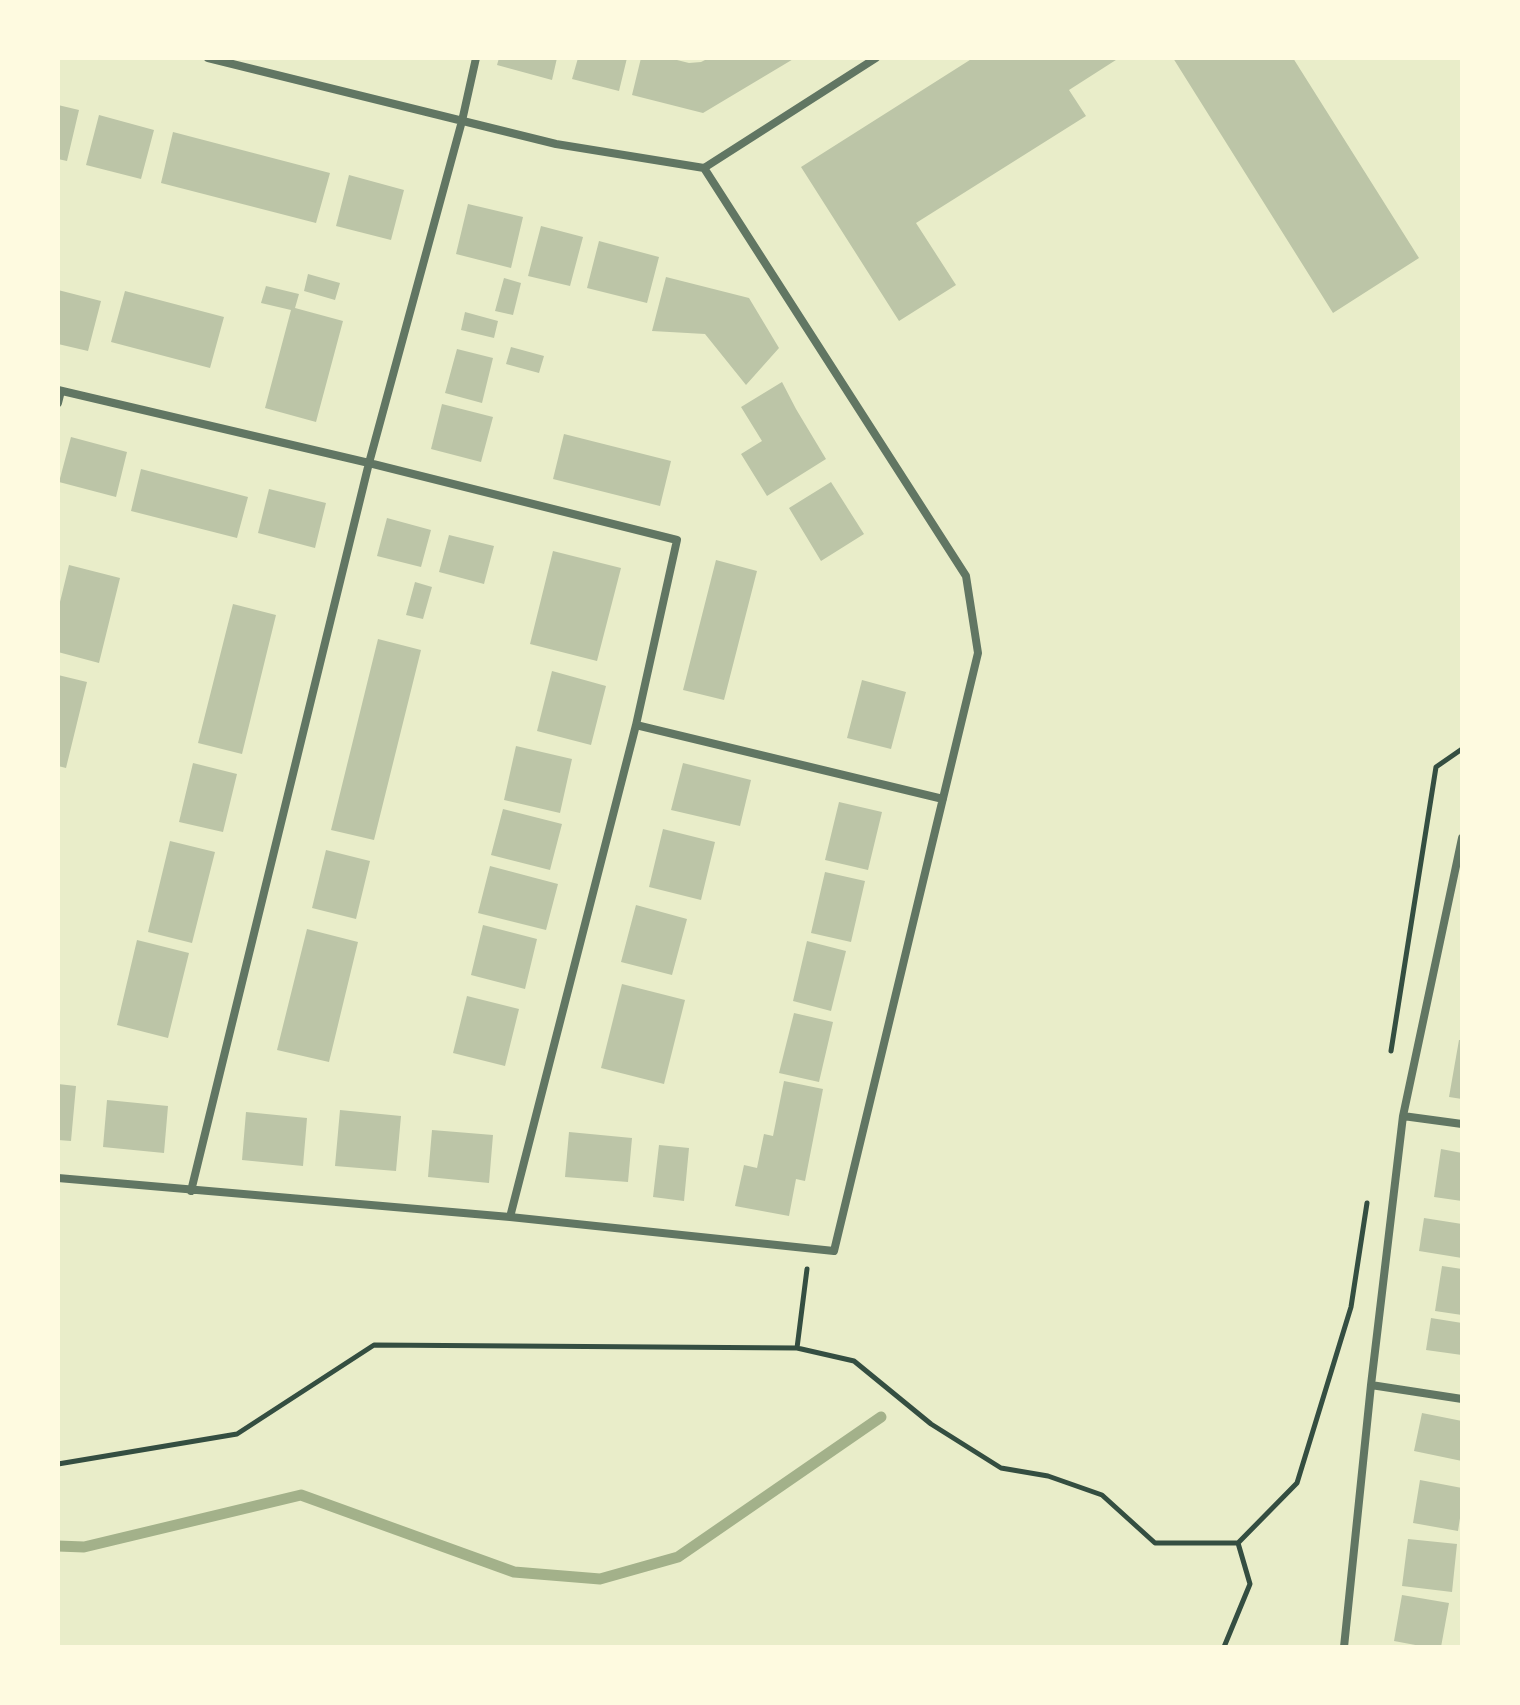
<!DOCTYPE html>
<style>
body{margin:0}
#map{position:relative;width:1520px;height:1705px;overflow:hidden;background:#e9edc9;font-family:Jost,sans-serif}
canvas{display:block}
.frame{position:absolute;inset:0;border:60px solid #fefae0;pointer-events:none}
</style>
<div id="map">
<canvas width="1520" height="1705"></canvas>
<div class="frame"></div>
</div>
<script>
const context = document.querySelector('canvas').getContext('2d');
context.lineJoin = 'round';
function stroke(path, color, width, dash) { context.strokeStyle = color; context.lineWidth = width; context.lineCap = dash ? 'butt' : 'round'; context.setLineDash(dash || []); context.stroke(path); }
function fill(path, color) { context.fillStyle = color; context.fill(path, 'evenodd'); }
const stream = new Path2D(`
 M58,1546L84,1547L301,1495L514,1572L600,1579L678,1557L881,1417`);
const building = new Path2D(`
 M499,58H557L552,80L497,65Z
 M578,58H627L619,91L572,79Z
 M641,58H669L689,63L701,62L709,58H795L703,113L632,95Z
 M973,58H1119L1069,90L1086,116L916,223L956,285L899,321L801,167Z
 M1173,58H1293L1419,258L1333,313Z
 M58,105L79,110L67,161L58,159Z
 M99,115L154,130L141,179L86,165Z
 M173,132L330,173L316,223L161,183Z
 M349,175L404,190L391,240L336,226Z
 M468,204L523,217L511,268L456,254Z
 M541,226L583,237L570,286L528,276Z
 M599,241L659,257L647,303L587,288Z
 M308,274L340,283L335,300L304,291Z
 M666,277L749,298L779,348L746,385L705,334L652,331Z
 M504,278L521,283L513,315L495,311Z
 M266,286L299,294L295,308L343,321L316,422L265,408L291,310L261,303Z
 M58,290L101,301L88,351L58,344Z
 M125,291L224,317L210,368L111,342Z
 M465,312L498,321L494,338L461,330Z
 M511,347L544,356L539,373L506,364Z
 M457,349L493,358L482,403L445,393Z
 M782,382L796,409L826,459L767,496L741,454L762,441L741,407Z
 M442,404L493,417L481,462L431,449Z
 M564,434L671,461L660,506L553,479Z
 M71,437L127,452L116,497L59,482Z
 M141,469L248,497L237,538L131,511Z
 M831,482L864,534L821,561L789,508Z
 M269,489L326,503L315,548L258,533Z
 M387,518L431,530L421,567L377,556Z
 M449,535L494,546L484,584L439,572Z
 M553,551L621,568L597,661L530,644Z
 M716,560L757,571L724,700L683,690Z
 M69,565L120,578L99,663L58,652V610Z
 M415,582L432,587L423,619L406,615Z
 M233,604L276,615L242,754L198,743Z
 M378,639L421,650L374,840L331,830Z
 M552,671L606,686L591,745L537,731Z
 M58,675L87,682L66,768L58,766Z
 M862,680L906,692L891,749L847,738Z
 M516,746L572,759L560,813L504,800Z
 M193,763L237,774L223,832L179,822Z
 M683,763L751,780L740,826L671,810Z
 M839,802L882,812L868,870L825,860Z
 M503,809L562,824L550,870L491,855Z
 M663,829L715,842L701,900L649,887Z
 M170,841L215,852L192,943L148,932Z
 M326,850L370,861L356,919L312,908Z
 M490,866L558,884L546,930L478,913Z
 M825,872L865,881L851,942L811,933Z
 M636,905L687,919L672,975L621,962Z
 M483,925L537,939L525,989L471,975Z
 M307,929L358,942L329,1062L277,1050Z
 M137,940L189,953L168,1038L117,1025Z
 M807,941L846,951L831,1011L793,1001Z
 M622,984L685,1000L664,1084L601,1068Z
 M467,996L519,1009L505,1066L453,1053Z
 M794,1013L833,1022L819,1082L779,1073Z
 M1459,1040H1462V1099L1449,1097Z
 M784,1081L823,1089L805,1181L796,1179L789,1216L735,1206L744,1165L757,1168L764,1134L773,1136Z
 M58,1084L76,1086L71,1141L58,1140Z
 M107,1100L168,1106L164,1153L103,1147Z
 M340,1110L401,1116L396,1171L335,1166Z
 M246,1112L307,1118L303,1166L242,1160Z
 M432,1130L493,1135L489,1183L428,1177Z
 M569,1132L632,1138L628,1182L565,1177Z
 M659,1145L689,1148L684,1201L653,1197Z
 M1441,1149L1462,1153V1201L1434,1197Z
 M1424,1218L1462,1224V1258L1419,1251Z
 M1442,1266L1462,1269V1315L1435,1311Z
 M1431,1318L1462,1323V1355L1426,1350Z
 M1422,1413L1462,1421V1461L1414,1451Z
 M1420,1480L1462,1488V1505L1458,1531L1413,1523Z
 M1408,1539L1457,1544L1452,1592L1402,1586Z
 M1402,1595L1449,1603L1441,1647H1426L1394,1641Z`);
const path = new Path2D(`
 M1391,1051L1436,767L1462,749
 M797,1348L854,1361L931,1424L1001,1468L1048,1476L1102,1495L1155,1543H1238L1297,1483L1351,1307L1367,1203
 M58,1464L237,1434L374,1345L797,1348L807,1269
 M1224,1647L1250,1584L1238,1543`);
const minor = new Path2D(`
 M208,58L556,144L704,168L876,58
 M58,390L369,463L677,540L636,725L510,1217
 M58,403L61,391
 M636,725L943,799
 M1403,1116L1462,1124
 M58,1178L510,1217L834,1251L978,653L966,576L704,168
 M191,1191L369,463L462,121L476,58
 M1371,1385L1462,1399
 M1344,1647L1371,1385L1403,1116L1462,838`);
stroke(stream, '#a3b18a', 11);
fill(building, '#bcc5a7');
stroke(path, '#344e41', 5);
stroke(minor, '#617663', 8);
</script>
